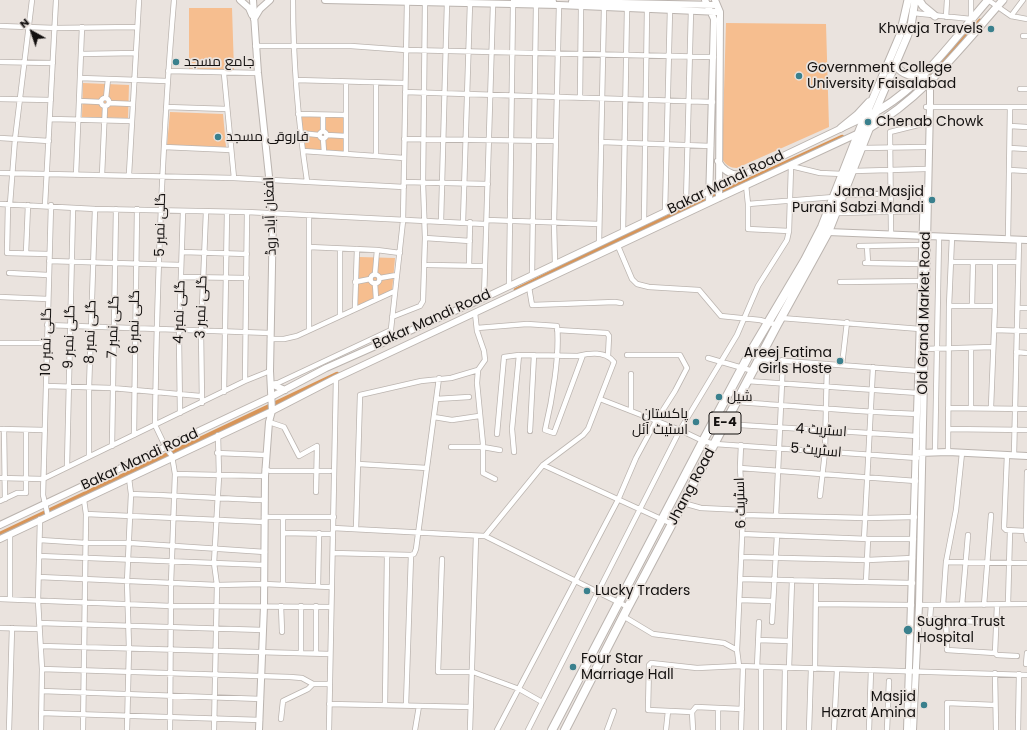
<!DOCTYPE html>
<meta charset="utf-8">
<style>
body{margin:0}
#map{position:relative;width:1027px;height:730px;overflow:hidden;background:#eae3de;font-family:Poppins,sans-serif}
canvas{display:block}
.north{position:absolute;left:12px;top:12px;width:40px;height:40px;-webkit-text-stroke:3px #eae3de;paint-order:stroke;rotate:320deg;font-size:11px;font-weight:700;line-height:16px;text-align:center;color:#13100f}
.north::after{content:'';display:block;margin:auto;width:14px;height:18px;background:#13100f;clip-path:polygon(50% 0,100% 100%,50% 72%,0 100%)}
</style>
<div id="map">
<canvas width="1027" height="730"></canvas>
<div class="north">N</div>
</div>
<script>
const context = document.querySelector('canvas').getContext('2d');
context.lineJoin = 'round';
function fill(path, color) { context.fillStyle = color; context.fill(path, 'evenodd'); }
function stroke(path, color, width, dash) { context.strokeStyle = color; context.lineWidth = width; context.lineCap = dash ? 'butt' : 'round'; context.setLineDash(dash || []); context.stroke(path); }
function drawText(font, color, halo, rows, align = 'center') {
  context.font = font + ' Poppins,Cairo,sans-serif'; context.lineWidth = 3.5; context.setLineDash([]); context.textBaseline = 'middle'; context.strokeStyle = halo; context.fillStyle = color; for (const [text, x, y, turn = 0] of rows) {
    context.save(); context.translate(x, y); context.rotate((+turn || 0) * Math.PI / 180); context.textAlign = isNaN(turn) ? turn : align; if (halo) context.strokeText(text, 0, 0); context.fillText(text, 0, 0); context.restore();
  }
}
const green = new Path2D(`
 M189,8H232L234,70L189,69Z
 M726,23L826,24L829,127L737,168C730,168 726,165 722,159Z
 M83,83L129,85L128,118L82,117Z
 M170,112L223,114L226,147L167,145Z
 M301,116H343V152L305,149Z
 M359,257L395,258L392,291L354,308Z`);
const canal = new Path2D(`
 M929,77L980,21
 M516,290L605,246L842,137
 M0,534L337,374`);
const street = new Path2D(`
 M293,0C293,61 298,121 307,181
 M988,0L1011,16L1027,19
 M913,13L971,19V0
 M1011,16L1023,0
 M946,17L947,0
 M0,26L55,28L137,27
 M1023,36H1027
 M255,46H351L406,50L714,57
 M81,54L136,53
 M0,62L53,63
 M168,71L258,73
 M224,74L234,178
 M80,78L167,81
 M296,80L405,83
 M1020,89H1027
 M405,92L713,102
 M106,98L108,79
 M580,98L581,7
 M101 102a4 4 0 1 1 8 0a4 4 0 1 1-8 0Z
 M0,99L51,100
 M79,101L101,102
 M109,103L133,104
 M166,107L227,109
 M926,107H1027
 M298,114L346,115
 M323,115V131
 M50,119L132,121
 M1010,126L1027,127
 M319.5 135a3.5 3.5 0 1 1 7 0a3.5 3.5 0 1 1-7 0Z
 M300,133L319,135
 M327,135L345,136
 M0,138L49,141
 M323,138L324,152
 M404,139L556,141
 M601,142L711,146
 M164,147L231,150
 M862,148L925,147
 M1010,148L1027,149
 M303,151L404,158
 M346,154V82
 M376,155V82
 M1010,170L1027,171
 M853,171L925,169
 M0,173L234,178L404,187
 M129,174L139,0
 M76,175L82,27
 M102,175L105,107
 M404,182L488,184
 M746,185L748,204L834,197
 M844,195L924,192
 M686,202L691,10
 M0,204L95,209L247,212L485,224
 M8,204L7,253L49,254
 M10,204L15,139L32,0
 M748,204V229L789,231
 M45,205L56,0
 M665,212L670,9
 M837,213L923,211
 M487,220L599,224
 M441,221L447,3
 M463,222L470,3
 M644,222L647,9
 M623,232L627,9
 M891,233L890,132L926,123
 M425,238L470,241
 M1008,239L1010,107
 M599,243L604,8
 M618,246L632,279L637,284L649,287L699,290L721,316L760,320L777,325
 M859,246L922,245
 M867,246L868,263
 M309,247L377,250L400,253
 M183,252L247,254
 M26,253L28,205
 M49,261L181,265
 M952,262H995V306
 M995,262H1018
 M865,263L922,264
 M555,264L554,223L559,5
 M428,265L485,266
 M469,266L470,222
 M9,273L48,275
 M375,274L377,250
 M370.5 279a4.5 4.5 0 1 1 9 0a4.5 4.5 0 1 1-9 0Z
 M532,275L536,5
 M181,277L247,278
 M380,278L397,275
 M355,282L370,279
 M840,282L921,281
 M375,283L376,299
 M509,286L513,5
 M529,287L532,305L615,302L621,303
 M0,297L48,299
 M484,298L493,5
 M949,306H995L991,407
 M972,306L973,262
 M355,308L357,249
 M1018,308H1027
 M475,313L477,331L484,351L485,360L478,370L477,383L483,444V473L495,479
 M340,316V249
 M392,317L420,306L423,301L425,238L423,183L425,2
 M781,318L920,329
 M47,325L270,333
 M477,328L527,324L557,326C560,355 552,401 545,430L554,433L583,355
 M309,330V215
 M557,330L607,333L609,336L608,356
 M994,330L1027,331
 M390,338L403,221L407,2
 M270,339H284L297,336L395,291
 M0,343H47
 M923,349L993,347
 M1016,352L1027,353
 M708,358L753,371
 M759,359L919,371
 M842,365L847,322
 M631,374V411
 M245,381L247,212
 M747,381L918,393
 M271,384L278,383L391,330
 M46,386L112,388L200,396
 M224,392L227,212
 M436,399L469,397
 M600,399L680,430L703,441L715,444L917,458
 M736,402C797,406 857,412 917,414
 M202,403L201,331L206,212
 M971,407V348
 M948,408L1027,409
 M180,413L179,337L183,211
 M434,417L452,420L479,416
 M269,422L284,427L299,456L317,446L316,492
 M724,424L917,436
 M0,429L45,430
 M4,429L5,499
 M948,429L1027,430
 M530,431L534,355
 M134,435L137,209
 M112,446L116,209
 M451,447H483L500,450
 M514,452L512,429L519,355
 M935,452L939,237
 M948,452L949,306L952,237
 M217,453L266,455
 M962,453L956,510L946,562L1027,563
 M1007,455L1004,528L1006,530L1026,531
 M1014,455L1019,240
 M89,456V388L95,209
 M358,464L427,468
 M543,465L672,524
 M67,466L73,208
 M740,468L916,481
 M265,469L270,471H330
 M1027,472L1026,531L1027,540
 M175,474L265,476
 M0,478L43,479L245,381L270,371
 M131,494C176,495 220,499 265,500
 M820,496L825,452L827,364
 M0,501L17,493H26V430
 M683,503L701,508L743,510
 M86,514L264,522
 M743,515L866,518L915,517
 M48,516L43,495L51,205
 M776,516L783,360
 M264,517H334
 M283,517V585
 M40,519L38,601L42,669L41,730
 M333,528L485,536L628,607
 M356,529L360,395L421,381L451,378L478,370
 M283,533L333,534
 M742,534L868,539H914
 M485,536L543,465L583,435L588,429L614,362C606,351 589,353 578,356L519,355L504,357L497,434
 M864,539L873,367
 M40,540L86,543H130L265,552
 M333,553L411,555
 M39,556L264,565
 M741,557L867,560L913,558
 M442,559L438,672H473L519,689L542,702
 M39,577L217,585L264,584L331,587
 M740,579L866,582L868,539
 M866,582L913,583
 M318,586L319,533
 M0,599L171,606L331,607
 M10,599V534
 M739,600L772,601
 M816,604L912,605
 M1008,604L1010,531
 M919,605L1027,604
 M931,605L930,619L996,623
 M943,605L946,562
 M962,605L968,535
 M984,605L991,515
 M997,605L995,653L997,655L1017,656
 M281,606L282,632
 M623,616L653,634L724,643L737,650
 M946,619L947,650L995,653
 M772,622L777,536
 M39,623L263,630
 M0,628L39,629
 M758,640L790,641
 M41,646L330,654
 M301,653V606
 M316,653V606
 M1026,664L1027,653
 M739,666L737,650L743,515L740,468L741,445
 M757,667L759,622
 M789,668L792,580
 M42,669L290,677L302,678L313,684H330
 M815,669L816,581
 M995,673L996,730
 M42,691L261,699
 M329,704L471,707
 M385,705L387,555
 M406,705L411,555L414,554L416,549L439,378
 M742,709L696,707L692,712L648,710L649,665L651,663L697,668L739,666L1027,675
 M692,712L693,730
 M41,713L260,720
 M281,719L283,701L308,689L313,684
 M9,730L12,628
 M83,730L86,514L84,500
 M127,730L129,648L127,582L131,494L129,478
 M170,730L171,583L175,474L172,456L166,448L155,425C157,283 162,141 174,0
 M214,730L217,585L214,563L219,476L218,435
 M329,730L336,378
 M415,730L419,706
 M470,730L476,536
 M497,730L618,500L636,458L656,421L675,391L687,368L680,355H627
 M528,730L680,430L737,335L758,286L787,240L789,231L791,166L820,173L843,174
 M607,730L614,711
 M666,730L668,711
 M718,730V708
 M741,730L743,666
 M761,730V667
 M784,730L785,668
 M809,730L811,669
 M834,730L837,670
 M869,730L871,670
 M887,730L889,681
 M947,730V703L995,705
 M1018,730L1019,674`);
const secondary = new Path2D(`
 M240,0L249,8L252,15
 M253,0L258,73L273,214L270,371L272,411L269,422L265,476L264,606L259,730
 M325,0L559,5L720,12
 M514,0L553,2
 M705,0L714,19L709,202
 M715,0L720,12L719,198
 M572,2L717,5
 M254,19L260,9L270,0
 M718,161C723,170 731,176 742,174
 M828,232L1027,240
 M271,384L285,390
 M919,453L948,452L1027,456
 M0,525L271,397L326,368L484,298L865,117
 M0,539L272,411L336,378L719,198L859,133
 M907,730L924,190
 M913,730L919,605L930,107V83L923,75`);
const primary = new Path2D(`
 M919,0L923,6L935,16
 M895,65C903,75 911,77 923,75
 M875,112L907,37L911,26L915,0
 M865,117C916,95 952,41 988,0
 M865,117L900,35L908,0
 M841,128L857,115L869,102
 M868,129C923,98 961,47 1003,0`);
const highway = new Path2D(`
 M552,730L703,441L750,353L805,260L822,227L865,117
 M565,730L628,607L777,325L828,232L875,113`);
const markers = [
 [991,29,4,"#3a808d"],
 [176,62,4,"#3a808d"],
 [799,76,4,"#3a808d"],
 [868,122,4,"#3a808d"],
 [218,137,4,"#3a808d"],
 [932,200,4,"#3a808d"],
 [840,361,4,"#3a808d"],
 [719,397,4,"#3a808d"],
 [696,422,4,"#3a808d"],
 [587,591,4,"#3a808d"],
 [908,630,5,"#3a808d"],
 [573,667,4,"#3a808d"],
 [924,705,4,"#3a808d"]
];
const shields = [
 [725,423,32]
];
const shieldNames = [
 ["E-4",725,423]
];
const poiNames = [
 ["Khwaja Travels",983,29,"right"],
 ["جامع مسجد",184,62],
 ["Government College",807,68],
 ["University Faisalabad",807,84],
 ["Chenab Chowk",876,122],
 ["فاروقی مسجد",226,137],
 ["Jama Masjid",924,192,"right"],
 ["Purani Sabzi Mandi",924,208,"right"],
 ["Areej Fatima",832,353,"right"],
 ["Girls Hoste",832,369,"right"],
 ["شیل",727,397],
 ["پاکستان",688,414,"right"],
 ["اسٹیٹ آئل",688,430,"right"],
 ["Lucky Traders",595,591],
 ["Sughra Trust",917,622],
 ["Hospital",917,638],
 ["Four Star",581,659],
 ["Marriage Hall",581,675],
 ["Masjid",916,697,"right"],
 ["Hazrat Amina",916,713,"right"]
];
const streetNames = [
 ["Bakar Mandi Road",726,183,-26],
 ["افغان آباد روڈ",271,216,-92],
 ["گلی نمبر 5",161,225,-89],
 ["گلی نمبر 3",202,307,-88],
 ["گلی نمبر 4",180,312,-88],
 ["Old Grand Market Road",925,313,-89],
 ["Bakar Mandi Road",432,320,-24],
 ["گلی نمبر 6",135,322,-89],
 ["گلی نمبر 7",114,327,-88],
 ["گلی نمبر 8",91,332,-88],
 ["گلی نمبر 9",70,337,-88],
 ["گلی نمبر 10",47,342,-89],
 ["اسٹریٹ 4",821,431,4],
 ["اسٹریٹ 5",816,451,5],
 ["Bakar Mandi Road",140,460,-25],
 ["Jhang Road",692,487,-62],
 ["اسٹریٹ 6",741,503,-92]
];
fill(green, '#f6be8f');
stroke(canal, '#d89558', 4.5);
stroke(street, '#bbb4af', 6);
stroke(secondary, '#bbb4af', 8);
stroke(primary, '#bbb4af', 9);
stroke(highway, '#bbb4af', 10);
stroke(street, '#fff', 4.5);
stroke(secondary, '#fff', 6);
stroke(primary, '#fff', 7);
stroke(highway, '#fff', 8);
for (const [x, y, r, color] of markers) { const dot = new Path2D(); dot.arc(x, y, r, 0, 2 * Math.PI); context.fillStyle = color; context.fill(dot); stroke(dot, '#eae3de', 1.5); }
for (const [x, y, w] of shields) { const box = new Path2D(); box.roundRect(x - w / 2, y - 11, w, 22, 3); context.fillStyle = '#eae3de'; context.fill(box); stroke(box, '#13100f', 1); }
drawText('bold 13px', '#13100f', null, shieldNames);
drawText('14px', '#13100f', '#eae3de', poiNames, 'left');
drawText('14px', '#13100f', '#eae3de', streetNames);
</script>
